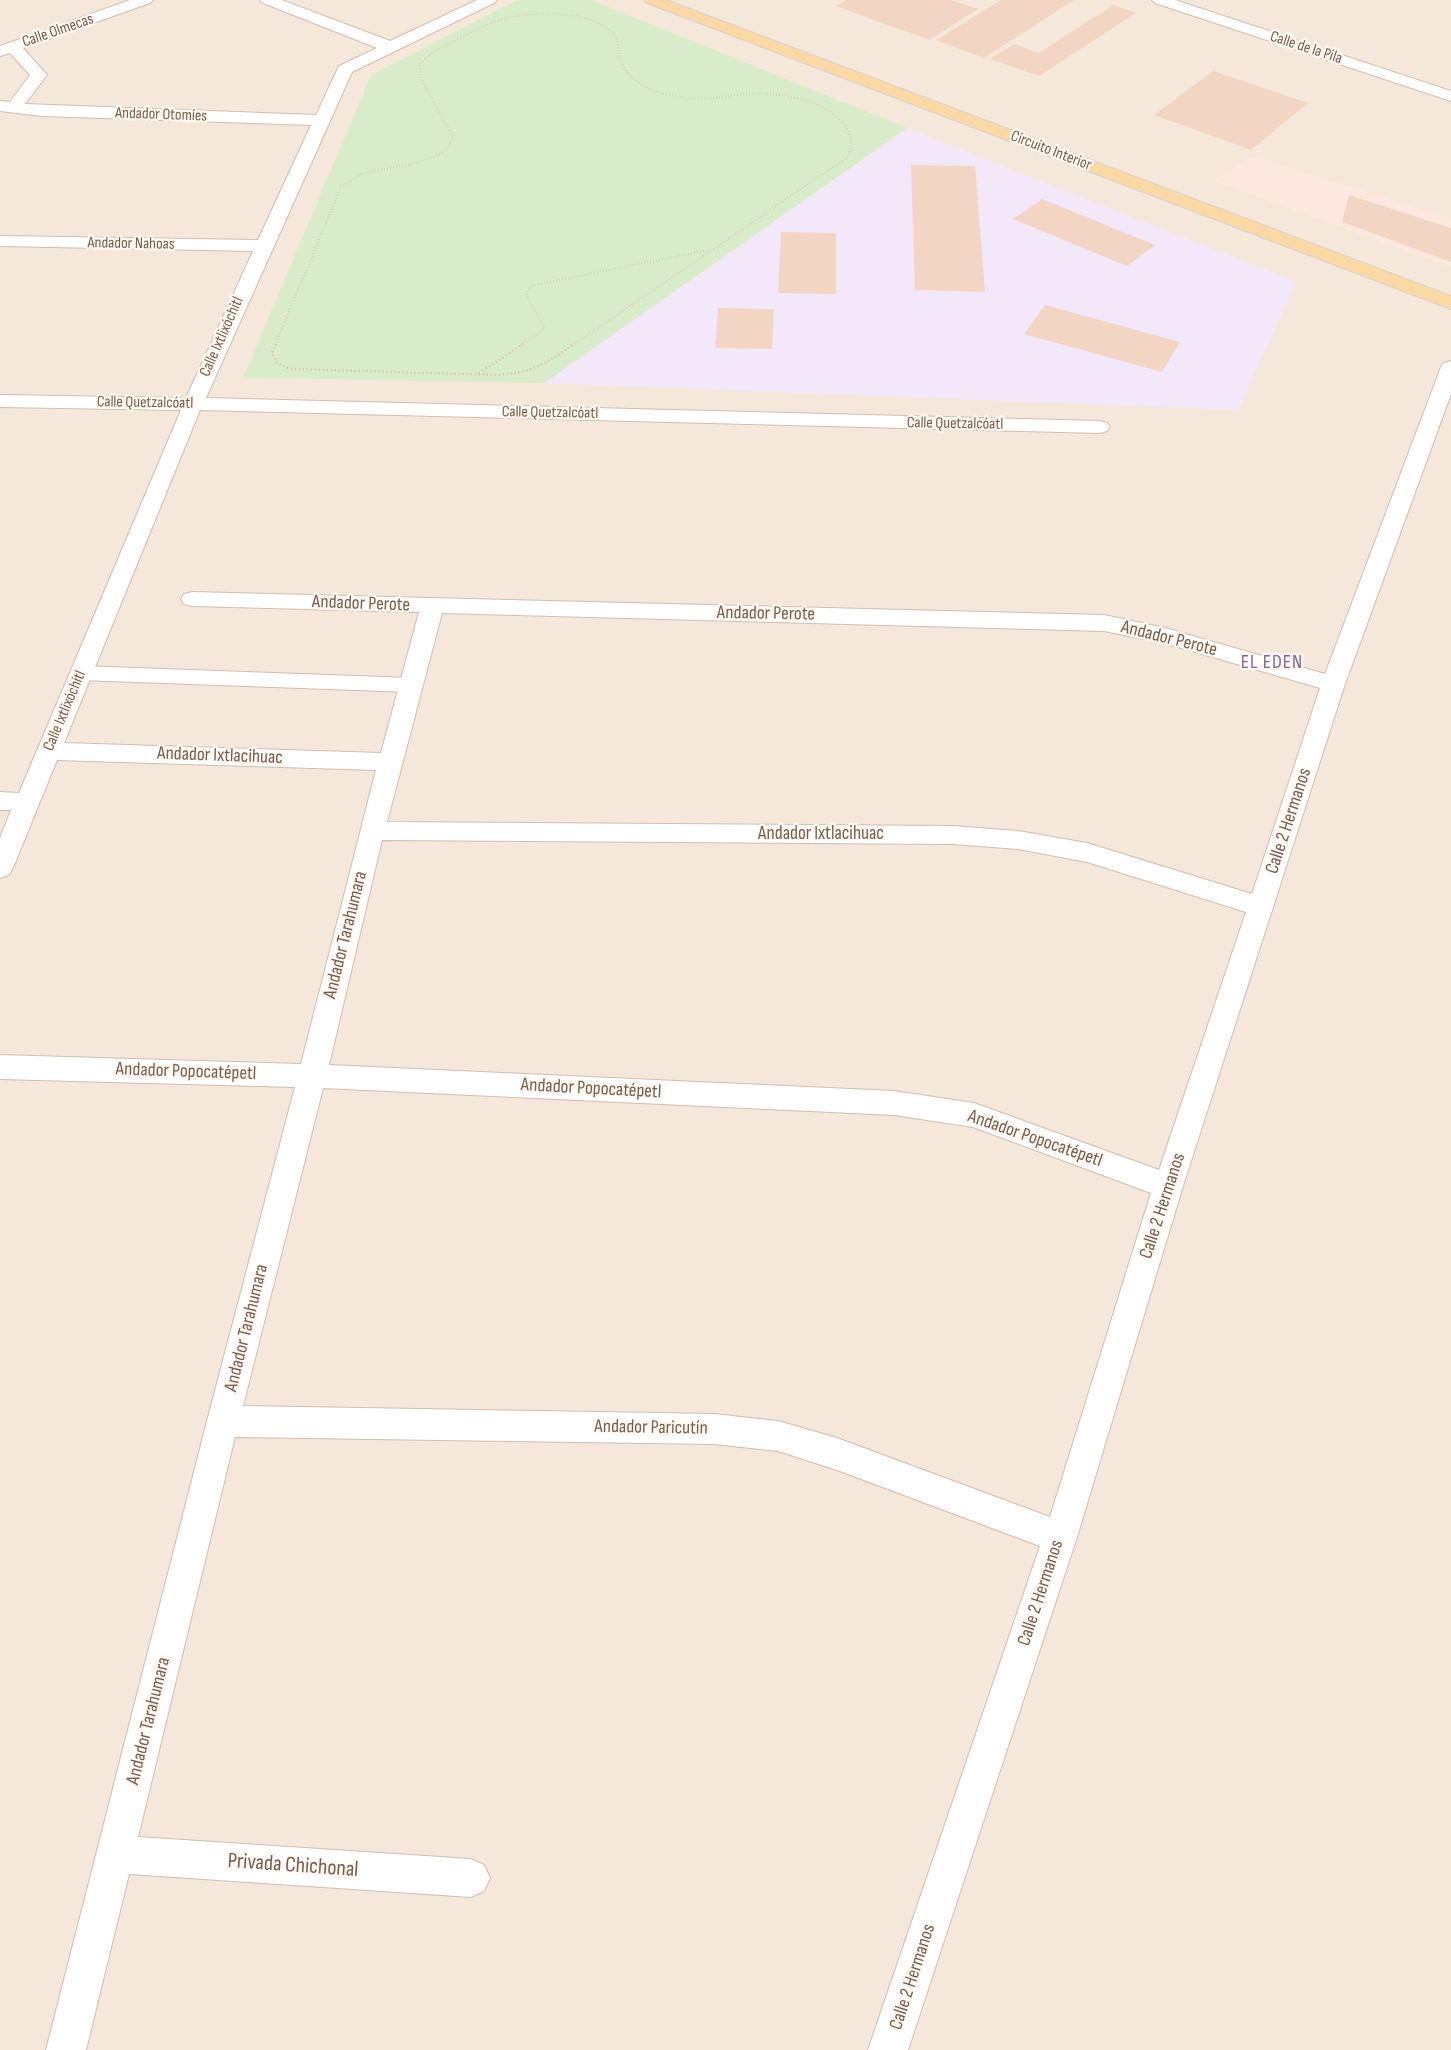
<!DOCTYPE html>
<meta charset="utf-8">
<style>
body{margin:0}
canvas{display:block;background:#fdf6ec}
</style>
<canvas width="1451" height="2050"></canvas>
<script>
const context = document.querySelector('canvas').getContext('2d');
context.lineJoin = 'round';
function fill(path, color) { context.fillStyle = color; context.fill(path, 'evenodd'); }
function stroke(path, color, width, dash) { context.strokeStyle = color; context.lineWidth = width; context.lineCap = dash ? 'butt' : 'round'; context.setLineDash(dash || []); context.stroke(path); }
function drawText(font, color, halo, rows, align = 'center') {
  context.font = font + ' "Sofia Sans Condensed",sans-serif'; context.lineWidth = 4.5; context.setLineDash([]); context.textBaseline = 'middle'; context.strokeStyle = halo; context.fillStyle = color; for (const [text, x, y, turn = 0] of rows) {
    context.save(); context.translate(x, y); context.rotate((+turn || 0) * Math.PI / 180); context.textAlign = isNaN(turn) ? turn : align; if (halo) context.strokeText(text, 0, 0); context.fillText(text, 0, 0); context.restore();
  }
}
const residential = new Path2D(`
 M0,0H1451V2050H0Z`);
const commercial = new Path2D(`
 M1253,156L1451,219V267L1214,181Z`);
const education = new Path2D(`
 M907,128L1296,282L1238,410L544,383Z`);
const green = new Path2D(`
 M517,0H591L907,128L544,383L243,378L371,75Z`);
const building = new Path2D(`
 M847,0H951L978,9L929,40L836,6Z
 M1001,0H1074L984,58L936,40Z
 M1113,5L1136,13L1039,76L990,59L1014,44L1039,53Z
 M1213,71L1308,103L1251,150L1154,115Z
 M911,165L975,166L985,292L915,290Z
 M1349,195L1451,228V262L1342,222Z
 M1042,199L1155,245L1127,266L1013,219Z
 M781,232L836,233V294L778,293Z
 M1045,305L1180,342L1162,372L1024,334Z
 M718,308L774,309L772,349L715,348Z`);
const pathFar1 = new Path2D(`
 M275,345L341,187L361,174L415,163L440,154L448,148L453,137L421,78L419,65C431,51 443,47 459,39C471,33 482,27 493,22C522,11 582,9 607,28C623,40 616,50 623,65C632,86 660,94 680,97C703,102 724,95 747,94C778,92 821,98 842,122C852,132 853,144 848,157L573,345
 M521,345L542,331L544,327L528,298L527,291L533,285L709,250`);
const path = new Path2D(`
 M276,344L272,353L277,363L290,369L496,375C535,372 543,365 574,344
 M479,373L523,344`);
const lane = new Path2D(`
 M81,666L411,678L418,680L421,685L418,690L411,692L81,680L74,678L71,673L74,668Z`);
const street = new Path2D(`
 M130,0H153L150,3L23,48L47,75L25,104L316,115L339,66L377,48L263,3L260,0H282L390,41L477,0H497L494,3L352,72L206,398L1100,421L1107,423L1110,427L1107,431L1100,433L200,410L64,743L381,753L419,612L192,606L184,604L181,599L184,594L192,592L1104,615L1165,628L1325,674L1441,367L1444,363L1451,361V394L1345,684L1183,1186L1077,1537L908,2050H868L1040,1546L837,1470L778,1451L714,1444L235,1437L138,1837L471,1859L484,1865L490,1878L484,1891L471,1897L129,1874L86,2050H46L207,1421L295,1087L0,1079V1055L301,1064L376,770L57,760L13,868L9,875L0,878V838L11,810H0V792L19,793L181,410L0,407V395L186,398L253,251L0,246V236L258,240L311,125L42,116L0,111V101L10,102L30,75L10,53L0,56V46ZM442,613L1104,631L1164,643L1320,688L1252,894L1087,843L1018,831L953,826L387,822ZM382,840L953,844L1018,849L1087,862L1246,912L1159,1170L974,1103L894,1091L329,1065ZM323,1088L894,1115L973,1127L1151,1193L1050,1517L837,1438L778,1421L714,1414L243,1406Z
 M1152,0H1175L1451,91V101L1155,3Z`);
const primary = new Path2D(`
 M644,0H666L1451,296V309L647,3Z`);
const farStreetnames = [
 ["Calle Olmecas",58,31,-19],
 ["Calle de la Pila",1306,48,18],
 ["Andador Otomíes",161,115,2],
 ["Circuito Interior",1051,151,21],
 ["Andador Nahoas",131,244,1],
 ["Calle Ixtlixóchitl",222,337,-66],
 ["Calle Quetzalcóatl",145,403,1],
 ["Calle Quetzalcóatl",550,413,1],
 ["Calle Quetzalcóatl",955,424,1],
 ["Calle Ixtlixóchitl",65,711,-67]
];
const streetNames = [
 ["Andador Perote",361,604,2],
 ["Andador Perote",766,614,1],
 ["Andador Perote",1169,639,14],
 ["Andador Ixtlacihuac",220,756,2],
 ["Calle 2 Hermanos",1289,821,-72],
 ["Andador Ixtlacihuac",821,834],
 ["Andador Tarahumara",346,935,-76],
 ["Andador Popocatépetl",186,1072,2],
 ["Andador Popocatépetl",591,1089,3],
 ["Andador Popocatépetl",1035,1139,19],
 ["Calle 2 Hermanos",1163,1206,-72],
 ["Andador Tarahumara",247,1328,-76],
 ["Andador Paricutín",651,1428,1],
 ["Calle 2 Hermanos",1041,1593,-72],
 ["Andador Tarahumara",149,1721,-76],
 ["Calle 2 Hermanos",913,1977,-72]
];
const neighbourhoodNames = [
 ["EL EDEN",1272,663]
];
const nearStreetnames = [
 ["Privada Chichonal",293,1866,4]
];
fill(residential, '#f5e8da');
fill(commercial, '#fde8e0');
fill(education, '#f3e8fa');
fill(green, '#d8ecc9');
fill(building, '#f3d5c3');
stroke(lane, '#d1beb0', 2);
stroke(street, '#d1beb0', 2);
stroke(primary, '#dad1cd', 2);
stroke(pathFar1, '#d9b8a5', 2, [0.5, 2.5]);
stroke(path, '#d9b8a5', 2.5, [1, 3]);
fill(lane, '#fff');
fill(street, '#fff');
fill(primary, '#fbd9a5');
drawText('16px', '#7a5c4d', '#fffaf3', farStreetnames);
drawText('19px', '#7a5c4d', '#fffaf3', streetNames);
context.letterSpacing = '1px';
drawText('20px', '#846695', '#fffaf3', neighbourhoodNames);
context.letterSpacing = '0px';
drawText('22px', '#7a5c4d', '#fffaf3', nearStreetnames);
</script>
